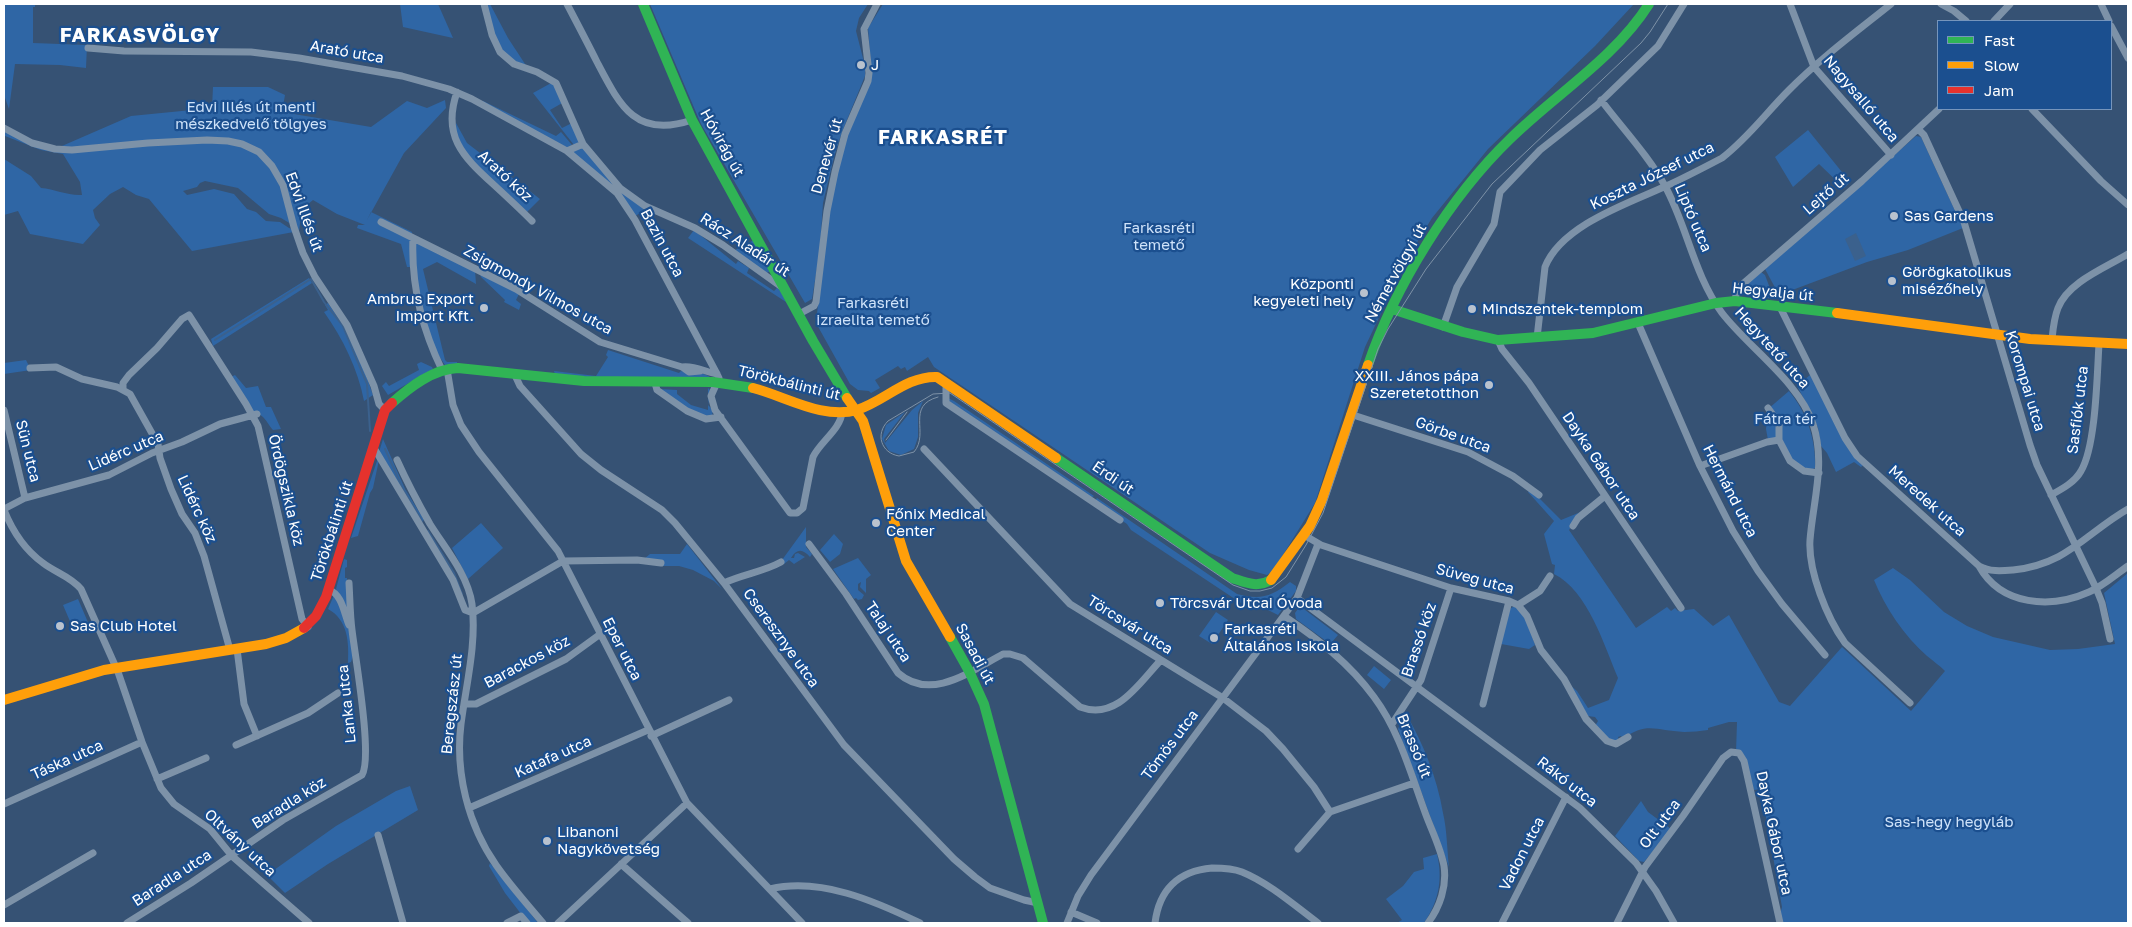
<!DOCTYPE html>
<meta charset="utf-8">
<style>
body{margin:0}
#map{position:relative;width:2132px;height:927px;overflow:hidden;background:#365274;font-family:"Golos Text",sans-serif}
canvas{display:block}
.frame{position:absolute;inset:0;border:5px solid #fff;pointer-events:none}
.legend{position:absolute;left:1937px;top:20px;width:175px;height:90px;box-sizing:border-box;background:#1b4f8f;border:1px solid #7695bc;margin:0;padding:6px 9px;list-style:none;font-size:15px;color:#fff}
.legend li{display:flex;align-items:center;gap:10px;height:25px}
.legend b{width:25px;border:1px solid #7695bc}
</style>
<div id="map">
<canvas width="2132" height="927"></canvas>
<div class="frame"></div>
<ul class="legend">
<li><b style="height:6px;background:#30b455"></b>Fast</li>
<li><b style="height:6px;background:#ff9f0a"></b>Slow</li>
<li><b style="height:6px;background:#e5322d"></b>Jam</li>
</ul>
</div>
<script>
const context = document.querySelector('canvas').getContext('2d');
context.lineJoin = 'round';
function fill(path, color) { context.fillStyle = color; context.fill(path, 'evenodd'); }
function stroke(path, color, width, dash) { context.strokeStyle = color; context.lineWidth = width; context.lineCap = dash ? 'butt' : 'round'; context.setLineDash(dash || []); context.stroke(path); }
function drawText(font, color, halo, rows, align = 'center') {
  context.font = font + ' "Golos Text",sans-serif'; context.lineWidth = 4.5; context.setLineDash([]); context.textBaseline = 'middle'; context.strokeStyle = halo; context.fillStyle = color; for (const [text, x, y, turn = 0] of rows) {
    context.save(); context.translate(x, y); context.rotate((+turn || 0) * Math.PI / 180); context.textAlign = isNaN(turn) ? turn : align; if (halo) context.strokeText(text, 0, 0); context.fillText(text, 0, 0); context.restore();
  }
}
const green = new Path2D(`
 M4,4H35V7H33V43L87,45L86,68L60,65L15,64L9,109L4,95Z
 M400,4H438L453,38L403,27Z
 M485,4H490L508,38L527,67C494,57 495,33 485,4Z
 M650,4H868L859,18L856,31L865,66V76L842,132L834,157L823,203L820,249L812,299L805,303L701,124Z
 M883,4H1634L1595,46L1488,149L1432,218L1394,280L1382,304L1383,309L1365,347L1315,503L1273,571L1267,575L1249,570L1210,553L934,367L928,357L907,371L905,367L901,369L898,366L875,380L880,388L871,393L869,391L858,390L850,384L816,323L828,212L842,148L872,70L874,68L871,65L868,28Z
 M553,82L564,102L550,110L562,128L572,123L581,141L574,145L533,93Z
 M213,87H268L285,95L282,112L371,127L407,101L427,108L445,100L446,108L404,153L367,220L371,212L412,232L411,267H407L401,244L357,228L358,225H365L337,214L313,200L302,209L299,231L192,251L149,199L136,195L123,187L110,194L93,210L95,218L100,225L83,244L30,234L18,211L4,215V159L31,176L41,188C55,189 68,196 82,195L80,182L63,154L41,150L5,136L4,129L55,149L131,116L212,108ZM205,181L238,188L269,214L281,218L291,224L292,229L289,228L280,222L266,221L256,212L247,209L234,194L214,189L187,195L183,191L197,187L200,183Z
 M483,101L556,136L561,132L572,145L566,148L482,103Z
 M456,123L467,143L540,199L527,212C508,194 450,152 456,123Z
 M1808,130L1850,182L1844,188L1819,164L1793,187L1775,157Z
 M1916,136L1921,137L1963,228L1908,250L1867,262L1779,295L1765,269Z
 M583,147L643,208L644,211L635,216L618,192L571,152Z
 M694,230L736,264L738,261L749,268L747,273L774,291L777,288L781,291L786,302L688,238Z
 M756,239L772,270L765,274L733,251Z
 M415,240L475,270L476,284L437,262L423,269L445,360L447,362H457V364L445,365L433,347L417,289Z
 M479,271L519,294L516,300L521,304L519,310L504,302L505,300L481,277Z
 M1761,272L1765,275L1774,299L1741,294L1743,288Z
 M309,278L312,283L213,346L211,339Z
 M328,303C348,332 362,362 373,395L364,401C358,369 343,339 324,312L328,310L325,305Z
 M608,350L679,373L681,371C690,374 702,371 710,377L618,380L555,374L554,371L596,376L608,357L606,355Z
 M26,360L31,370L4,374V363Z
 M421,362L432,367L433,369L388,395L382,386L386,382L389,386L419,370L417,364Z
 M235,375L246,388L258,386L266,407H271L281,429L273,430C266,422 264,413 252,413L231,377Z
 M1810,375L1863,465L1861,467L1854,462L1836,472L1827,453L1821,446L1818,428L1810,410L1797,386Z
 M708,388L710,390L708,405L713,410L712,416C698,419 671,397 659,389L677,390V394L691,405L708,410Z
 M1789,391C1807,413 1816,439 1815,468L1808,471L1791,459L1782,445L1768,440L1766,429L1768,409Z
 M948,398L954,401L1094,496L1091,498L948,401Z
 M923,401L918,413V437L914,449L901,455L889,451L882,439L886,425L905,412L884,439L885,443L912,410Z
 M383,439L405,489L424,520L420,523L379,452Z
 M378,458L379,460L373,488L370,493L358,536L351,538Z
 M1530,489L1561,520L1583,511L1569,530L1636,628L1667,607L1671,611L1675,608L1678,611L1694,609L1713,626L1729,615L1779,702L1790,706L1842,647L1911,711L1945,671C1939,665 1933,661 1927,656C1904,636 1885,607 1874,580L1893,568L1910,580L1944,612L1967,626L1993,637L2050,650L2078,649L2115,644L2104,593L2128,573V923H1783L1780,915L1782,907L1761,789L1754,790L1736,752L1737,722H1729L1708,728V730C1700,731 1692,732 1684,732C1657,731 1646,721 1623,739L1621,736L1618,737L1619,740H1608L1595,726L1598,721L1595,717L1588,716L1570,685L1577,691L1588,708L1609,700L1618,678C1604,645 1588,591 1554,574L1555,565L1552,564L1544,534L1554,521L1528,492Z
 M1097,498L1237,594C1260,600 1271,597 1290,582L1296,586V591L1278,615L1264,608L1265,605L1247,607L1131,530L1127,524L1094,502Z
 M481,523L503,548L468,579L452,548Z
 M806,527V547L812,554L810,557C803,549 797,548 791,558H794L795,554L798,553L805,557L794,564L789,560L784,564L782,560Z
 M834,534L843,544L840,554L830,562L820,550Z
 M687,544L722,589L714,581L693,570L679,566H662L644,559L650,554H680Z
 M858,558L871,575L866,579V593L860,587L861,582L858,584V590L864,595L862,599L858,600L856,598L854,599L833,569Z
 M344,559L347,560V567L345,568V578H347L349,618L336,589Z
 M334,595L337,599C343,615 359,646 351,662L348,663C349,642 348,620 328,609Z
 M78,599L90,627L75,633L63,605Z
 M1300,606L1338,635L1332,642L1326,641L1296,619L1295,613Z
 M1515,606L1526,619L1535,645L1529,649L1501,644L1509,609Z
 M1216,612L1228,620L1212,644L1199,636Z
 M1374,666L1391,680L1384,689L1367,675Z
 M1405,712C1423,743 1437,777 1443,813C1447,830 1447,849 1449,867L1398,729Z
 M410,786L418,810L328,864L285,893L267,875L336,826L396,791Z
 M1641,801L1648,812L1671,829L1644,862L1639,861L1615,836Z
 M1437,854C1443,879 1439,901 1424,923H1397L1402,920L1386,899L1403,886L1414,872L1424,869L1423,858Z
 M490,863L538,923H528L505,893L489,866Z`);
const water = new Path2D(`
 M1856,233L1866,256L1855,261L1845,239Z`);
const stream = new Path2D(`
 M215,340L311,279L324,302L343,326L367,384L370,431
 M385,449L402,487L422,521
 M428,531L454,573L462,594`);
const street = new Path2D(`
 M484,4L492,35L500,52L514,64L537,72L556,83L583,144L620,188L645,206L695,228L723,245L783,288
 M567,4C577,23 587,42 597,62C620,106 636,139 692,120
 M1790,4L1814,67L1891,155
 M1941,4L1954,11L1966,21
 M2101,4L2109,21
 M1994,21L2010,4
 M2111,26L2128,58
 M88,48L124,51L251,52L299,58L402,76L449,89L472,99L567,151L583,144
 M457,92C442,135 462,156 493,184C506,196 519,208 532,221
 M1601,100C1622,128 1648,155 1665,186C1687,226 1694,275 1722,313C1749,348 1799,382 1813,424C1826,463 1813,501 1810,540C1808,571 1827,618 1845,643L1910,703
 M2032,109L2101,181L2128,205
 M4,128L32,143L55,149L72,150L148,143L207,140L228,141L242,144L259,152L272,166L283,185L294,227L303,253L315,277L347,325L374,386L379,404L385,410
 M1918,129L1924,135L1964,222L2030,445L2037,465L2096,588L2102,603L2110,639
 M567,151L617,193L635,220L717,374L719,378L711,396L715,410L790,513H797L803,508L813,457C820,442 841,429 842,412
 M381,222L516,289L600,342L682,367L689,372L700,371
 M413,238C411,284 422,329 442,370
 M1735,301L1737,289L1862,181L1939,109
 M1780,307L1845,438L1857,456L1979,566C1990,572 2001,571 2013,570C2068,564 2086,533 2128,509
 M799,314L814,306L816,302L827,211L835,172L845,134L868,81L869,73L864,29L877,4
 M1638,323L1700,466L1733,531L1758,571L1782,604L1825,655
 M1443,327L1457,287L1494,224L1500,192L1540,150L1597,105L1658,46L1684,4
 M1537,338L1545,267C1561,226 1626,204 1664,187C1684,178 1703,168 1722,158C1748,138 1766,113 1789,90C1821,58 1856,32 1891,4
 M2052,339C2053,329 2054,318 2058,308C2068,282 2105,268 2128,254
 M1498,340L1502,349L1529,383L1681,608
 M682,367C694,365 705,372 717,374
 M30,368L56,367L82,379L117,387L130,394L135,403L158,444L160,458L171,489L182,514L195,533L204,556L230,650
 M447,369L453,405L461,425L479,452L558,551L687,803L802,923
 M514,373L520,386L581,454L601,470L662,510L675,523L724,583L844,745L954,859L975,877L990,888L1024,900L1038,903
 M655,383L657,390L687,411L706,419L721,417
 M946,388V403L1120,520
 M123,389V383L129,375L157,348L182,319L189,315L246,404L258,426L302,619L308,627
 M1768,408L1779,423V440L1790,461L1804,471L1819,473
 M4,410L25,498
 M1350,414L1468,452L1513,476L1539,495
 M374,448L453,580L465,610L473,613
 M924,449L1070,604L1223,698L1266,731L1283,749L1314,787L1330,812
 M397,460C407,482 418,503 430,524C445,548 468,575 472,604C477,643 466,685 461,724C455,772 468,825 496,865C510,885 527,904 543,923
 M1700,466L1767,442L1779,440
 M2051,495C2062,489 2075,482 2081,471C2096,446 2097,375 2099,344
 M4,509L25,498L109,475L152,453L182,442L220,424L257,414
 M4,510C12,530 25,550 43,563C56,573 70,576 81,589L118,672L142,742L161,788L174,804L210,829L232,856L309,923
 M1573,526L1578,518L1605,496
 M1304,535L1321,545L1451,588L1509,601L1518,605L1527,616L1541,650L1564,679L1586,719L1607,741L1616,744L1628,737
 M809,544L846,594L898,673C931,702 971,671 1003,654H1010L1023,658L1080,707C1117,721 1139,683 1161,660
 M1979,566C2001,606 2051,609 2089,592C2103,586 2115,575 2128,566
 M724,583C743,574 763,572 781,562
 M329,590C342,594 344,613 349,625
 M1297,598L1580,808L1636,863L1656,891L1674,923
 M1518,605L1540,591L1550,576
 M473,613L563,561L637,560L661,563
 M1284,616C1318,639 1350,664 1374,697C1400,732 1411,775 1426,815C1432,831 1441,849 1444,866C1447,886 1440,907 1428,923
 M237,649L244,704L257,736
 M464,704H476L566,659L599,635
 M1483,704L1509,601
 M1392,724L1421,680L1451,588
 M651,736L729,700
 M236,745L308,713L338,693
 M157,779L206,758
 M4,804L142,742
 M469,808L648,730
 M378,835L403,923
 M1298,849L1330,812L1414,783
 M621,864L688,923
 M770,889C820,877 875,901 920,923
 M4,905L93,853
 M1071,912L1097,923
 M127,923L191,883L283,820L362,775C373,757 355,656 352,630C350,615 350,599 349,583
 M507,923L521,916L527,923
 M558,923L687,803
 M1067,923L1078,896L1091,875L1297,598L1318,544
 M1155,923C1159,890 1178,871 1212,868C1222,868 1232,868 1242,872C1269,883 1294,905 1318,923
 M1502,923L1566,797
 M1617,923L1645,867L1683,816L1723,758L1731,752L1739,753L1744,761L1780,923`);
const fast = new Path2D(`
 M643,4L692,120L813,341L847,398
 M1392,309L1463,332L1498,340L1593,333L1716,303L1735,301L1837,313
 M1368,365C1395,286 1450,197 1510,139C1556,94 1615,58 1649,4
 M392,403C410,387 433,369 458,368L584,381L713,382L753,388
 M1056,458L1232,578C1247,583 1257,588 1271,580
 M950,637L969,671L984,704L1043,923`);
const slow = new Path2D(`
 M1837,313L2030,339L2128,344
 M753,388C785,396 823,420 857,410C885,401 906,376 937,377L1056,458
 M847,398L863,421L906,561L950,637
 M1271,580L1310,526L1322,500L1368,365
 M4,700L104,670L266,644L286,638L304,628`);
const jam = new Path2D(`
 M304,628L316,616L326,597L385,410L392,403`);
const tram = new Path2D(`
 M938,397C905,406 930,433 914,452L899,456C881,453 875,434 888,421L933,394L950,393L1233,585L1250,591H1260L1272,588L1286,577L1306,545L1323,513L1378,349L1388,329L1426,269L1492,184L1641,43L1650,32L1668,4
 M886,440L907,412`);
const markers = [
 [861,65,5,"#b9c2ce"],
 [1894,216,5,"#b9c2ce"],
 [1892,281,5,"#b9c2ce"],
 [1364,293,5,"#b9c2ce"],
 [484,308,5,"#b9c2ce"],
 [1472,309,5,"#b9c2ce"],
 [1489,385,5,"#b9c2ce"],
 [876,523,5,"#b9c2ce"],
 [1160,603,5,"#b9c2ce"],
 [60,626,5,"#b9c2ce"],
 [1214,638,5,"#b9c2ce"],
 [547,841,5,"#b9c2ce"]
];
const streetNames = [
 ["Arató utca",347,52,10],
 ["Nagysalló utca",1861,99,50],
 ["Hóvirág út",722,143,61],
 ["Denevér út",827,156,-74],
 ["Arató köz",505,176,43],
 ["Koszta József utca",1652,176,-26],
 ["Lejtő út",1826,194,-41],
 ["Edvi Illés út",304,212,70],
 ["Liptó utca",1693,218,67],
 ["Bazin utca",662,243,62],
 ["Rácz Aladár út",745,245,33],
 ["Németvölgyi út",1396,273,-61],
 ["Zsigmondy Vilmos utca",538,290,29],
 ["Hegyalja út",1773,292,6],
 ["Hegytető utca",1772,348,48],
 ["Korompai utca",2025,381,73],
 ["Törökbálinti út",789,383,14],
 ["Sasfiók utca",2078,410,-83],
 ["Görbe utca",1453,435,20],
 ["Sün utca",28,451,76],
 ["Lidérc utca",126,451,-23],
 ["Dayka Gábor utca",1601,466,56],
 ["Érdi út",1113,478,34],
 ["Ördögszikla köz",286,490,77],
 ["Hermánd utca",1730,491,63],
 ["Meredek utca",1927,501,42],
 ["Lidérc köz",197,509,65],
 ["Törökbálinti út",332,531,-72],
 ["Süveg utca",1475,579,15],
 ["Törcsvár utca",1130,625,32],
 ["Talaj utca",888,632,56],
 ["Cseresznye utca",781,638,54],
 ["Brassó köz",1419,640,-71],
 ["Eper utca",622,649,63],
 ["Sasadi út",975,654,62],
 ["Barackos köz",527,662,-28],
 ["Lanka utca",347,704,-96],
 ["Beregszász út",452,704,-84],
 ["Tömös utca",1170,745,-53],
 ["Brassó út",1414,746,68],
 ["Katafa utca",553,757,-24],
 ["Táska utca",67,760,-24],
 ["Rákó utca",1567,782,38],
 ["Baradla köz",289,803,-32],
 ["Olt utca",1660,824,-53],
 ["Dayka Gábor utca",1774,833,78],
 ["Oltvány utca",240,843,43],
 ["Vadon utca",1522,854,-63],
 ["Baradla utca",172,878,-33]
];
const poiNames = [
 ["J",871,65],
 ["Sas Gardens",1904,216],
 ["Görögkatolikus",1902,272],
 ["misézőhely",1902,289],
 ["Központi",1354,284,"right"],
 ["kegyeleti hely",1354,301,"right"],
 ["Ambrus Export",474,299,"right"],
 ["Import Kft.",474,316,"right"],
 ["Mindszentek-templom",1482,309],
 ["XXIII. János pápa",1479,376,"right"],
 ["Szeretetotthon",1479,393,"right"],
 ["Főnix Medical",886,514],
 ["Center",886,531],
 ["Törcsvár Utcai Óvoda",1170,603],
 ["Sas Club Hotel",70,626],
 ["Farkasréti",1224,629],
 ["Általános Iskola",1224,646],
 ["Libanoni",557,832],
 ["Nagykövetség",557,849]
];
const parkNames = [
 ["Edvi Illés út menti",251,107],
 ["mészkedvelő tölgyes",251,124],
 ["Farkasréti",1159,228],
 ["temető",1159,245],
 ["Farkasréti",873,303],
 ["izraelita temető",873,320],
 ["Fátra tér",1785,419],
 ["Sas-hegy hegyláb",1949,822]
];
const districtNames = [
 ["FARKASVÖLGY",140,36],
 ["FARKASRÉT",943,138]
];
fill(green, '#2f66a5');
fill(water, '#3b618d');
stroke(stream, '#3b618d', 2);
stroke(street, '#7d92a8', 7);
stroke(fast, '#30b455', 10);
stroke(slow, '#ff9f0a', 10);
stroke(jam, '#e5322d', 10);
stroke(tram, '#7e92a7', 1);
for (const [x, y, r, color] of markers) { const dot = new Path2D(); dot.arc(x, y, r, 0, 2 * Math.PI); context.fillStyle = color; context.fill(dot); stroke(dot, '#1b4f8f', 2); }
drawText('15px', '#fff', '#1b4f8f', streetNames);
drawText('15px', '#fff', '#1b4f8f', poiNames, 'left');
drawText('15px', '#cfe3fa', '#1b4f8f', parkNames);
context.letterSpacing = '1px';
drawText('bold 20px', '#fff', '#1b4f8f', districtNames);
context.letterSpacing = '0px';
</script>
